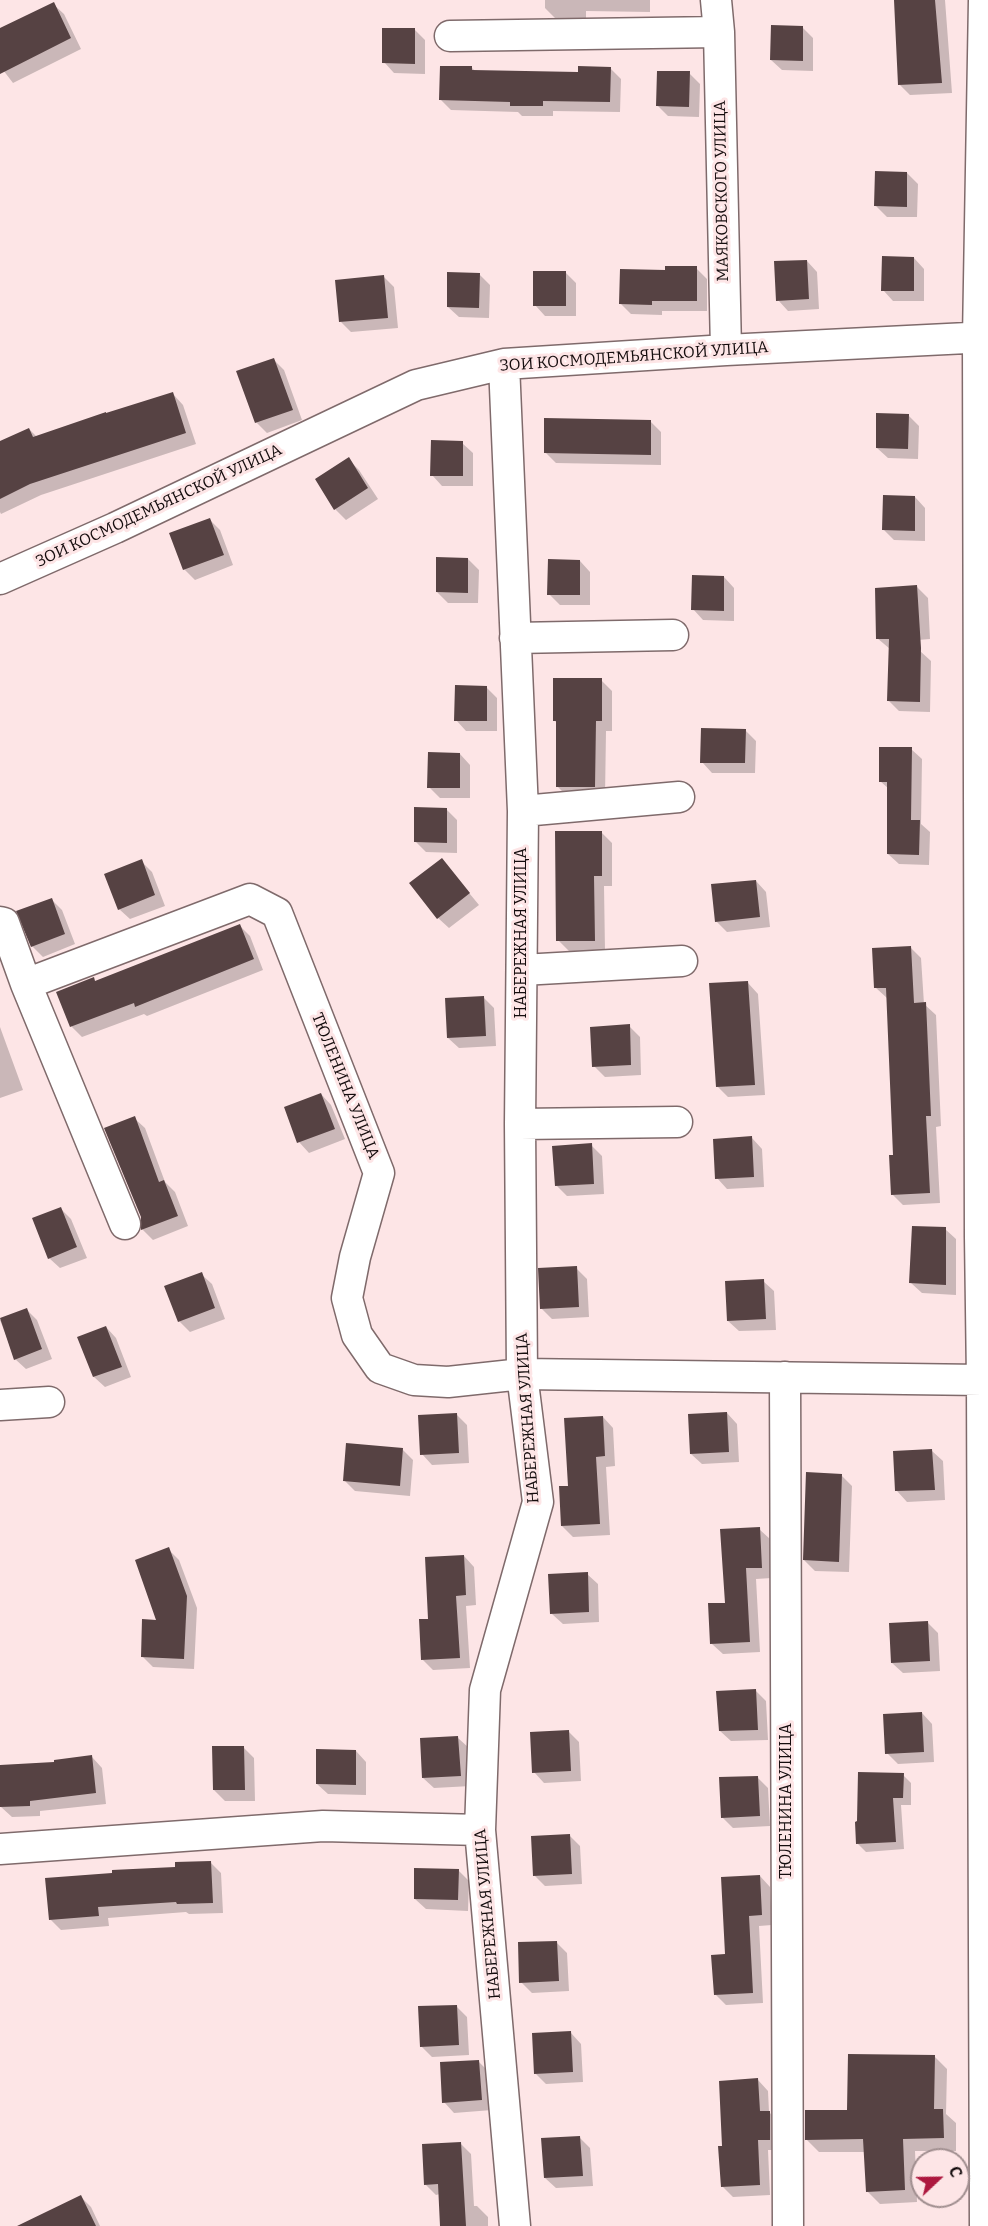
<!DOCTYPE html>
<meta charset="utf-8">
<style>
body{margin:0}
#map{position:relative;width:988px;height:2226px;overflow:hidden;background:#fde5e6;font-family:Bitter,serif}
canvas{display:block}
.north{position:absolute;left:910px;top:2148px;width:60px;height:60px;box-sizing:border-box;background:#fde5e6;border:2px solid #a08e8f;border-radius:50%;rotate:68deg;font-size:16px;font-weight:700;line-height:24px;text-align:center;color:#140c0d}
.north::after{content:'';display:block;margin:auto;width:21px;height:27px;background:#ad183f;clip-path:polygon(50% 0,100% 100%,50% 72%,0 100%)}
</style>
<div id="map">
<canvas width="988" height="2226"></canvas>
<div class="north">С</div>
</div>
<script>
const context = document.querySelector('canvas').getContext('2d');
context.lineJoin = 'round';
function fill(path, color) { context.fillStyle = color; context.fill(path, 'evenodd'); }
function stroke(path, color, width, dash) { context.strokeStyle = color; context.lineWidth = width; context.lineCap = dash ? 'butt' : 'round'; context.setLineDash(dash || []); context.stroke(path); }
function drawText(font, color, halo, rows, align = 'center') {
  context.font = font + ' Bitter,serif'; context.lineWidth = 6; context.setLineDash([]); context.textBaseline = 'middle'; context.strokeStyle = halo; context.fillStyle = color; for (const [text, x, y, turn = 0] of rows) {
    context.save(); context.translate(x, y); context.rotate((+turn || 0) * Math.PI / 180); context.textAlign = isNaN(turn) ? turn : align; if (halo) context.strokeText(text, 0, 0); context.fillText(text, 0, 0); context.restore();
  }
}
const shadow = new Path2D(`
 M545,0H650V12L586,11V19L555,18L545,8Z
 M895,0H945L952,93L910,95L899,84Z
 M53,4L64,14L81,49L13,83L0,66V30Z
 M802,27L813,38V71L782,70L771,60Z
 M415,30L425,40V74L394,73L384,62Z
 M472,68L476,72L579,74L610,68L621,79L620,112L553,111V116H522L518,112L451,110L441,100Z
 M689,73L700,84L699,117L668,116L658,106Z
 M907,173L918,184L917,217H887L876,206Z
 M914,258L924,269V301H893L883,290Z
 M807,261L817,272L819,309L788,311L778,300Z
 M696,268L707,279V311H662V315L631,314L621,304L666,272Z
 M566,273L576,283V316H545L535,305Z
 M479,274L490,285L489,318L459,317L448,307Z
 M384,277L394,287L398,328L351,332L341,322Z
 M274,360L284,370L302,420L267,433L256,422Z
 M173,394L183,405L196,444L41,495L1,514L0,512V443L29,429L37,437Z
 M908,415L919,426L918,459L888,458L877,448Z
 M650,421L661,432V465L556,463L545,452Z
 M462,443L473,453V486H442L432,475Z
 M348,459L359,470L378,499L346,520L335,509Z
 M915,497L925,508V541L894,540L884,530Z
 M209,519L220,530L233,565L195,580L184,569Z
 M468,559L479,570L478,603H448L437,592Z
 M580,561L590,572V605H560L549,594Z
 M724,577L734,588V621L703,620L693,609Z
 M917,587L928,598L930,639L918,640L920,651L931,661L930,712L899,711L889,701L890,649L877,638Z
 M601,680L612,691V731H606L605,797H568L557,786V723L555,721Z
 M486,687L497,698V731H466L456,720Z
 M745,730L756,741L755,773H712L702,762Z
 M911,749L922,759L921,824L930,832L929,865L899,864L888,854L889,789L880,781Z
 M460,754L470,765V798H440L429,787Z
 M446,809L457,820V853L426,852L415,841Z
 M601,832L612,843V886H604L605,951H569L558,940Z
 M442,860L479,905L449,928L438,918Z
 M141,861L152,872L165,906L130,919L119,909Z
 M756,881L766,892L770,927L727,932L716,921Z
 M51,899L62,910L75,944L43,957L32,946Z
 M239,925L250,936L263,970L147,1016L144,1014L82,1037L72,1027L58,992L93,979L96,982Z
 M911,948L921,958L924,1004L936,1015L941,1126L936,1127L940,1203L903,1205L892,1194L895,1156L887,998L876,988Z
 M748,983L758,994L765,1095L728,1097L717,1086Z
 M484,998L494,1008L496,1046L459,1048L448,1038Z
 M629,1026L640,1037L641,1075L605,1077L594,1066Z
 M0,1027L23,1090L0,1098Z
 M321,1094L331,1105L345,1139L309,1153L299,1142Z
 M134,1118L145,1128L165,1182L175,1192L188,1226L153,1240L142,1229Z
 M752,1138L762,1149L764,1187L727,1189L717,1178Z
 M591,1145L602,1156L604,1194L567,1196L556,1185Z
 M61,1209L71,1219L87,1258L60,1268L49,1258Z
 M945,1229L956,1239V1295L922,1293L911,1283Z
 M576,1268L587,1279L589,1317L552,1319L541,1308Z
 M201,1274L212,1284L225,1319L190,1332L179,1321Z
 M763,1281L774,1291L776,1330L739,1331L728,1321Z
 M27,1310L37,1320L52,1359L26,1369L15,1359L0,1320Z
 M106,1327L116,1338L131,1377L105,1387L94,1377Z
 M727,1413L737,1424L739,1462L702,1464L691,1454Z
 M456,1414L467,1425L469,1463L432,1465L422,1454Z
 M603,1417L613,1428L615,1466L606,1467L610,1535L573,1537L562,1526L569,1487Z
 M402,1449L413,1460L410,1496L355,1491L344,1480Z
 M932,1451L943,1461L945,1500L907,1502L897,1491Z
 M842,1476L852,1486L849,1572L815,1571L804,1560Z
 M759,1529L770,1539L772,1578L756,1579L760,1652L723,1654L712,1644L726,1604Z
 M168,1549L179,1560L197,1608L194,1669L153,1667L142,1656L158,1621Z
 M464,1556L474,1567L476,1605L466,1606L470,1668L433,1670L422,1659Z
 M587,1574L598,1584L599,1622L563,1624L552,1614Z
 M927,1622L938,1633L940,1671L903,1673L892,1663Z
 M755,1690L766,1701L768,1740L731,1741L720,1731Z
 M922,1713L932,1724L934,1762L898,1764L887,1753Z
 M569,1732L579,1742L581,1781L544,1783L534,1772Z
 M458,1738L469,1748L471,1786L434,1788L423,1778Z
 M244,1748L254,1758L255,1801H225L214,1790Z
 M356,1751L366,1762V1795L328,1794L317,1784Z
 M92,1757L102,1768L106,1804L40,1811V1816L12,1817L1,1807L0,1767L56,1764Z
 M903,1775L911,1783V1805H901L904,1849L866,1852L858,1844L859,1823Z
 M757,1777L768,1788L770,1826L733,1828L722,1817Z
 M569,1835L580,1846L582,1884L545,1886L534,1875Z
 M210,1862L221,1873L223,1913L189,1914L186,1912L108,1918L109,1926L61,1930L50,1919L177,1868Z
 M458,1870L469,1881L468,1911L426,1909L415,1899Z
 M760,1876L770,1887L772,1925L759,1926L763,2003L726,2005L715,1994L727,1956Z
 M556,1942L567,1953L569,1991L532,1993L521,1982Z
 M456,2006L467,2017L469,2055L432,2057L421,2046Z
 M571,2033L581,2044L583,2082L546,2084L535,2073Z
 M934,2056L947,2069L946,2114L956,2123V2151H915L917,2202L880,2204L867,2191L865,2152H819L806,2139Z
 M479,2062L489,2072L492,2110L454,2113L444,2102Z
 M758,2080L768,2091L769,2112L780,2123L781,2150H768L770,2195L733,2197L722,2186L724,2148Z
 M580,2138L590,2148L593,2186L556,2188L545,2178Z
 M460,2143L471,2154L474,2206H477L488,2217V2226H441L440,2194L436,2195L425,2184Z
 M80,2196L91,2207L100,2226H47Z`);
const building = new Path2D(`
 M894,0H935L942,83L898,85Z
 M54,2L71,38L0,74V28Z
 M771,25L803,26V61L770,60Z
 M382,28H415V64L382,63Z
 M440,66H472V70L578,72V66L611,67L610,102L543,101V106H510V102L439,100Z
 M657,71H690L689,107L656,106Z
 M875,171L907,172V207L874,206Z
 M882,256L914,257V291H881Z
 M807,260L809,299L776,301L774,261Z
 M665,266H697V301H652V305L619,304L620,269L665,270Z
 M533,271H566V306H533Z
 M447,272L480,273L479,308L447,307Z
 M384,275L388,318L339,322L335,280Z
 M274,358L293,410L255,423L236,371Z
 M173,392L186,433L30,484L0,499V441L29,428L33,437L106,412V413Z
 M876,413L909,414L908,449L876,448Z
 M544,418L651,420V455L544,453Z
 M431,440L463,441V476H430Z
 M349,457L368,488L334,510L315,479Z
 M883,495L915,496V531L882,530Z
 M210,518L224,555L183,570L169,533Z
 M436,557L468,558V593L436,592Z
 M548,559L580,560V595H547Z
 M692,575L724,576V611L691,610Z
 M917,585L921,648L920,702L887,701L889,639H876L875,588Z
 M553,678H602V721H596L595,787H556V721H553Z
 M455,685L487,686V721H454Z
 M701,728L746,729L745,763H700Z
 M879,747H912L911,820H920L919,855L887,854V782H879Z
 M428,752L460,753V788H427Z
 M414,807L447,808V843L414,842Z
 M555,831H602V876H594L595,941H556Z
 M442,858L470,893L437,919L409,883Z
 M142,859L155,895L118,910L104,874Z
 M756,880L760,917L715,922L711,884Z
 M52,898L65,934L31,947L16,911Z
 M240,924L254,959L135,1007L134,1003L70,1027L56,992L94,977L95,981Z
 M911,946L914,1003L926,1002L931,1116H926L930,1193L891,1195L889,1155H893L886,988H874L872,948Z
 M748,981L755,1085L716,1087L709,983Z
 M484,996L486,1036L447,1038L445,998Z
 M630,1024L631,1065L592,1067L590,1027Z
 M321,1093L335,1129L297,1143L284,1107Z
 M135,1116L159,1182L164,1180L178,1216L141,1230V1217L104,1128Z
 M752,1136L754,1177L715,1179L713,1139Z
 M592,1143L594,1184L555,1186L552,1146Z
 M61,1207L77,1247L48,1259L32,1218Z
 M912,1226L946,1227V1285L909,1283Z
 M577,1266L579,1307L540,1309L538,1268Z
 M202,1272L215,1308L178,1322L164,1286Z
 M764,1279L766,1319L727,1321L725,1281Z
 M27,1308L42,1349L14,1360L0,1318Z
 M106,1326L122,1367L93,1377L77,1337Z
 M727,1412L729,1452L690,1454L688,1414Z
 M457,1413L459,1453L420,1455L418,1415Z
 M603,1416L605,1456L596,1457L600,1524L561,1526L559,1486H568L564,1418Z
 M346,1443L403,1448L400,1486L343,1481Z
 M932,1449L935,1490L895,1491L893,1451Z
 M806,1472L842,1474L839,1562L803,1560Z
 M760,1527L762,1568H746L750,1642L710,1644L708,1603H725L720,1529Z
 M169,1547L187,1596L184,1659L141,1657L142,1619L156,1620L135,1560Z
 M464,1555L466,1595L456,1596L460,1658L421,1660L419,1619H428L425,1557Z
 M588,1572L589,1612L550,1614L548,1574Z
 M928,1621L930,1661L891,1663L889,1623Z
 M756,1689L758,1730L719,1731L716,1691Z
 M922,1712L924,1752L885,1754L883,1714Z
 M569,1730L571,1771L532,1773L530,1732Z
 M458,1736L461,1776L422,1778L420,1738Z
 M212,1746H244L245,1790H213Z
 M316,1749L356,1750V1785L316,1784Z
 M92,1755L96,1793L30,1801V1806L0,1807V1765L54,1762V1760Z
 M858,1772L904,1773L903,1798H893L896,1842L856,1844L855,1822L857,1821Z
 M758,1776L760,1816L721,1818L719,1777Z
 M570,1834L572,1874L533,1876L531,1836Z
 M211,1861L213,1903L177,1904L176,1902L98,1907L99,1916L49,1920L45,1878L112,1873V1870L175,1867V1862Z
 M414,1868L459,1869L458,1900L414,1899Z
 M760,1875L762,1915L749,1916L753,1993L714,1995L711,1955L725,1954L721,1877Z
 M557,1941L559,1981L519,1983L518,1942Z
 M457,2005L459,2045L420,2047L418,2006Z
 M571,2031L573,2072L534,2074L532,2033Z
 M848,2054L935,2055L934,2109H943L944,2138L903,2139L905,2190L866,2192L863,2139L805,2140V2110H847Z
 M479,2060L482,2100L442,2103L440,2062Z
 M758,2078L760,2111H770V2140H758L760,2185L721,2187L718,2146H722L719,2081Z
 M580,2136L583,2176L544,2178L541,2138Z
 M461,2142L466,2226H440L438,2184L424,2185L422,2144Z
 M81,2195L96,2226H17Z`);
const street = new Path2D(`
 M716,0L719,32L726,350
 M984,0L978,338L980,1237L982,1380L985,2226
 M450,36L719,32
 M504,364L523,811L520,1124L522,1374L538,1502L485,1690L480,1830L515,2226
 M0,579L115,528L416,385L504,364L726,350L988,337
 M515,638L673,635
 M523,811L679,797
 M0,922L4,923L26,984L125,1224
 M522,970L682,961
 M26,984L250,899L277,913L379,1173L355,1257L347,1298L357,1335L380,1368L414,1380L448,1382L522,1374L982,1380
 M520,1124L677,1122
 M785,1377L788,2226
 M0,1405L49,1402
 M0,1849L323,1826L480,1830`);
const streetNames = [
 ["МАЯКОВСКОГО УЛИЦА",722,191,-91],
 ["ЗОИ КОСМОДЕМЬЯНСКОЙ УЛИЦА",634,357,-4],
 ["ЗОИ КОСМОДЕМЬЯНСКОЙ УЛИЦА",159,506,-25],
 ["НАБЕРЕЖНАЯ УЛИЦА",522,933,-90],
 ["ТЮЛЕНИНА УЛИЦА",345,1086,68],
 ["НАБЕРЕЖНАЯ УЛИЦА",528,1418,-94],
 ["ТЮЛЕНИНА УЛИЦА",787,1801,-90],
 ["НАБЕРЕЖНАЯ УЛИЦА",488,1914,-95]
];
fill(shadow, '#0003');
fill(building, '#564243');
stroke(street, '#7f6a6b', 33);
stroke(street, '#fff', 30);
drawText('16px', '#140c0d', '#fde5e6', streetNames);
</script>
